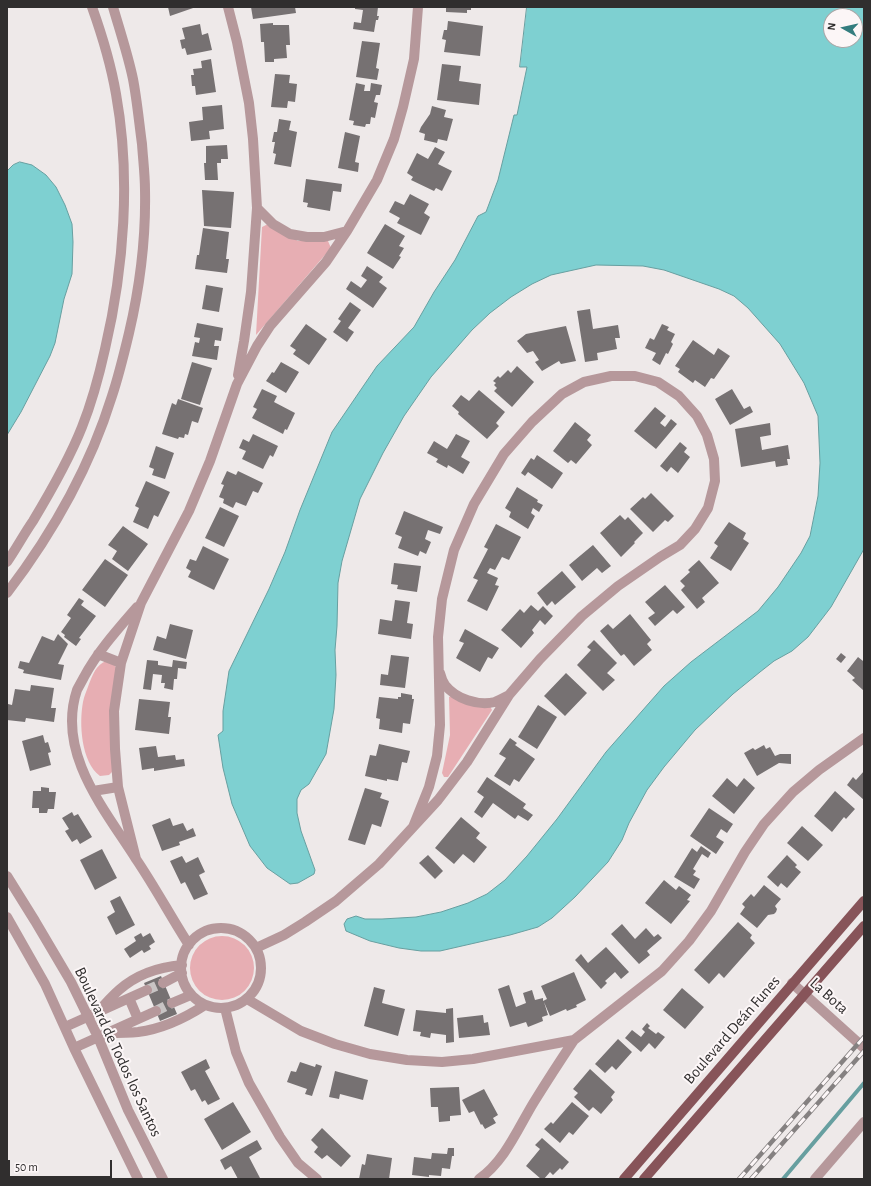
<!DOCTYPE html>
<meta charset="utf-8">
<style>
body{margin:0}
#map{position:relative;width:871px;height:1186px;overflow:hidden;background:#eee9e9;font-family:"Alegreya Sans",sans-serif}
canvas{display:block}
.frame{position:absolute;inset:0;border:8px solid #302e2e;pointer-events:none}
.north{position:absolute;left:823px;top:8px;width:40px;height:40px;box-sizing:border-box;background:#fcf6f7;border:1px solid #aaa6a7;border-radius:50%;rotate:278deg;font-size:11px;font-weight:700;line-height:16px;text-align:center;color:#302e2e}
.north::after{content:'';display:block;margin:auto;width:14px;height:18px;background:#347d7f;clip-path:polygon(50% 0,100% 100%,50% 72%,0 100%)}
.scale{position:absolute;left:8px;top:1160px;width:104px;height:18px;box-sizing:border-box;border:2px solid #302e2e;border-top:0;padding-left:5px;font-size:12px;line-height:14px;white-space:nowrap;color:#302e2e;-webkit-text-stroke:3px #fcf6f7;paint-order:stroke}
</style>
<div id="map">
<canvas width="871" height="1186"></canvas>
<div class="frame"></div>
<div class="north">N</div>
<div class="scale">50 m</div>
</div>
<script>
const context = document.querySelector('canvas').getContext('2d');
context.lineJoin = 'round';
function fill(path, color) { context.fillStyle = color; context.fill(path, 'evenodd'); }
function stroke(path, color, width, dash) { context.strokeStyle = color; context.lineWidth = width; context.lineCap = dash ? 'butt' : 'round'; context.setLineDash(dash || []); context.stroke(path); }
function drawText(font, color, halo, rows, align = 'center') {
  context.font = font + ' "Alegreya Sans",sans-serif'; context.lineWidth = 4; context.setLineDash([]); context.textBaseline = 'middle'; context.strokeStyle = halo; context.fillStyle = color; for (const [text, x, y, turn = 0] of rows) {
    context.save(); context.translate(x, y); context.rotate((+turn || 0) * Math.PI / 180); context.textAlign = isNaN(turn) ? turn : align; if (halo) context.strokeText(text, 0, 0); context.fillText(text, 0, 0); context.restore();
  }
}
const green = new Path2D(`
 M268,224L298,241H328L331,248L256,335L262,227Z
 M106,661L113,663L117,669L113,771L109,775L100,776C81,762 79,723 83,702C84,696 87,690 89,684C93,674 96,665 106,661Z
 M454,695L490,706L492,710L448,777H444L442,773L450,735L449,697Z
 M190 968a32 32 0 1 1 64 0a32 32 0 1 1-64 0Z`);
const water = new Path2D(`
 M527,7H864V549L831,607L808,637L792,651L774,661L760,672L733,694L695,730L664,767L647,790L629,823L622,840L608,862L575,897L552,918L538,927L510,935L440,951H421L399,948L370,941L346,931L344,924L347,919L356,916L365,919H382L416,917L441,912L468,903L487,894L505,880L527,856L557,819L606,752L664,686L691,662L758,611L778,587L801,553L810,536L818,496L820,463L818,416L804,383L780,344L748,308L734,296L719,289L664,270L643,266L596,265L551,275L532,284L511,297L490,313L472,330L431,377L404,416L383,453L360,499L342,561L338,583L337,626L335,650L336,675L334,709L326,754L309,784L301,790L297,799V813L301,831L315,870L314,874L298,883L290,884L267,868L250,846L232,804L223,768L218,735L223,731V711L229,671L269,589L285,552L300,510L332,432L377,366L414,327L434,292L455,260L478,216L486,212L498,180L514,115H517L527,67H520ZM831,16H855V40H831Z
 M20,162L32,165L46,175L56,187L65,205L72,224L73,242L72,274L64,299L55,343L50,356L21,412L7,435V171L13,165Z`);
const stream = new Path2D(`
 M783,1179L864,1083`);
const building = new Path2D(`
 M168,7H196L170,16Z
 M251,7H295L296,13L253,19Z
 M355,7H378L377,16H379L378,20H376L374,32L353,29L354,22L361,23L363,10L355,9Z
 M446,7H471V10H467V13L446,12Z
 M448,21L483,26L480,56L444,52L446,40L442,39L444,30H447Z
 M273,23V25H289L290,45H286L287,58L274,59V62H265L264,42H261L260,24Z
 M200,24L202,35L208,33L212,50L187,55L185,48L182,49L180,40L185,39L182,28Z
 M362,41L380,43L376,68L379,69L377,80L356,77Z
 M211,59L216,92L196,95L195,86H192L191,75H194L193,69L202,68L201,61Z
 M442,64L461,66L459,81L481,84L479,105L437,100Z
 M275,74L290,75L289,83L297,84L295,102L288,101L287,108L271,107Z
 M356,83L365,85L364,91H370L371,83L382,85L380,95H376L374,102L378,103L375,118L371,117L370,124H366L365,127L353,125L354,121L349,120Z
 M222,105L224,129L209,131L210,139L191,141L189,122L203,120L202,107Z
 M432,106L446,110L444,117L453,119L447,141L438,139L437,143L424,140L425,134L419,132L421,127L430,114Z
 M279,119L291,121L289,130L297,132L291,167L274,164L276,154L273,153L275,142H272L274,132H277Z
 M345,132L360,136L355,162L359,163L358,172L338,168Z
 M227,145L228,159H221V163H217L218,180H205L204,163H206V146Z
 M435,147L445,152L438,164L452,171L442,191L436,188L434,191L411,180L413,177L407,173L417,153L428,159Z
 M306,179L342,184L341,192L333,191L330,211L307,207L308,203L303,202Z
 M202,190L234,192L231,228L204,226Z
 M410,194L429,204L424,213L430,217L421,235L397,223L400,218L389,212L395,201L404,205Z
 M385,224L405,236L399,246L404,248L399,256L401,257L393,269L367,253Z
 M203,228L229,232L226,259H229L227,273L195,269L197,255H199Z
 M367,266L383,277L379,282L387,288L373,308L346,289L351,281L361,288L367,280L361,276Z
 M206,285L223,288L219,312L202,309Z
 M350,302L361,310L348,328L354,332L347,342L333,332L341,321L338,319Z
 M590,309L593,329L618,325L620,338H615L617,349L597,353L598,360L585,362L577,311Z
 M197,323L223,328L221,341L215,340L214,346H219L217,360L192,356L195,342L199,343L200,338L194,337Z
 M306,324L327,339L309,365L293,354L296,350L290,346Z
 M662,324L669,327L667,330L675,334L671,342L673,344L668,354L666,353L660,365L652,360L656,353L645,348L650,338L654,340Z
 M566,326L576,361L561,364L559,361L542,371L535,362L539,360L533,351L527,353L517,341L526,334Z
 M693,340L714,355L718,348L730,356L714,379L711,378L705,387L695,380L693,383L678,372L680,369L675,366Z
 M192,362L212,368L200,405L181,399Z
 M281,362L299,372L286,393L266,381L272,372L274,373Z
 M517,366L534,382L512,407L494,391L497,388L494,385L496,383L493,381L498,376L500,378L508,370L511,373Z
 M262,389L277,396L274,402L295,413L287,430L285,429L283,434L252,418L257,409L253,407Z
 M732,389L744,409L750,406L753,412L730,425L715,399Z
 M479,390L505,412L496,423L499,426L487,439L458,414L459,412L452,406L461,395L469,401Z
 M178,399L203,408L198,423L192,421L188,435L185,434L184,438L179,437L178,439L162,434L172,403L176,405Z
 M655,407L666,416L660,423L665,427L671,419L677,424L656,449L634,431Z
 M575,422L591,435L587,440L592,445L576,464L571,460L568,463L553,451Z
 M770,423L771,435L760,437L762,450L788,445L790,459H787L788,465L776,467L775,461L741,467L735,429Z
 M253,434L278,446L273,457L270,455L263,469L242,459L246,451L239,448L243,439L249,442Z
 M456,434L470,441L461,457L470,462L463,474L448,465L447,468L436,462L438,459L427,453L434,441L447,449Z
 M680,442L687,448L684,452L690,457L678,473L671,467L667,472L660,466Z
 M156,446L174,453L165,479L152,475L154,469L149,467Z
 M537,455L563,473L552,489L528,472L525,476L521,473L531,458L534,460Z
 M227,471L236,475L238,471L263,483L258,493L253,491L246,506L236,502L233,508L223,503L224,499L219,497L224,485L221,484Z
 M146,481L170,492L158,517L154,515L148,529L133,522L139,508L135,506Z
 M517,487L538,500L537,502L543,505L539,512L533,508L531,513L535,516L528,529L509,517L511,512L505,508Z
 M651,493L674,516L668,522L665,520L653,532L630,509L643,497L645,499Z
 M220,507L239,516L224,547L205,538Z
 M404,511L443,527L440,534L428,530L425,539L431,542L426,554L420,551L418,556L398,548L402,537L395,534Z
 M620,515L625,520L628,517L643,533L634,542L635,543L621,557L600,533Z
 M729,522L746,533L743,539L749,543L731,571L710,558L718,546L714,543Z
 M496,524L521,537L509,560L502,557L495,570L490,568L487,573L498,578L495,585L499,586L487,611L467,601L478,580L473,578L488,549L484,547Z
 M123,526L148,544L128,571L112,559L117,551L108,545Z
 M593,545L611,566L602,573L597,568L582,581L569,565Z
 M203,546L229,559L214,590L188,577L191,571L186,568L190,559L196,561Z
 M105,559L128,575L105,607L82,590Z
 M699,560L719,583L702,598L705,602L697,609L681,590L685,586L680,581L690,572L688,570Z
 M394,563L421,566L417,592L397,589L398,585L391,584Z
 M562,571L576,587L555,605L552,601L547,606L537,593Z
 M665,585L685,607L677,614L673,610L655,626L648,618L655,613L645,602Z
 M79,598L84,601L81,605L96,616L79,638L81,639L76,646L64,637L65,635L61,632L71,618L67,615Z
 M395,600L410,602L407,623L413,624L411,639L378,634L380,619L392,621Z
 M531,605L538,611L543,606L553,616L545,625L540,620L532,630L534,633L521,648L501,630L520,609L524,613Z
 M630,614L651,640L647,644L652,650L634,666L624,654L621,656L600,631L608,624L613,629Z
 M170,624L193,630L186,659L153,650L157,636L166,639Z
 M465,629L499,648L492,659L488,657L480,672L456,658L464,643L459,641Z
 M58,634L68,644L58,664L64,665L61,680L23,673L24,670L18,668L20,661L29,663L42,636L54,641Z
 M594,640L617,663L607,673L615,680L603,691L577,665L591,650L587,647Z
 M841,653L846,657L841,663L836,659Z
 M391,655L409,657L405,688L380,685L381,674L388,675Z
 M858,657L863,661L864,660V691L852,680L855,678L847,671Z
 M147,660L158,661V665L172,667L173,660L187,662L186,669L178,668L177,679H174L173,690L164,688L165,683H161L162,675L153,674L151,690L143,689Z
 M566,673L587,693L565,716L544,696Z
 M31,685L54,688L51,708H56L54,722L26,718L25,722L7,720L8,704L12,705L15,689L30,691Z
 M401,693L412,695V699H414L410,724L403,723L402,733L379,729L380,719L376,718L379,697L398,699V697H401Z
 M139,699L170,702L168,717H171L169,734L135,730Z
 M538,705L557,717L537,749L518,737Z
 M43,735L45,743L48,742L51,752L48,753L51,765L30,771L22,741Z
 M510,738L517,743L515,745L535,759L519,782L514,779L510,786L494,776L506,758L499,754Z
 M379,744L410,751L407,763L402,762L398,781L387,779V781L365,776L370,755L376,756Z
 M764,745L766,749L770,747L775,756L780,754H791V764L779,763L757,776L744,753L753,748L755,750Z
 M156,746L158,757L175,755L176,760L184,759L185,766L154,771V768L142,770L139,748Z
 M864,771V800L847,785L853,777L856,780Z
 M487,777L526,804L523,808L533,815L528,821L518,815L515,819L493,803L482,818L474,812L484,797L477,792Z
 M727,778L737,787L744,778L755,788L734,814L712,796Z
 M41,787L49,788V792H56L54,809H48L47,813H39V808H32L33,791H41Z
 M365,788L382,793L380,798L389,801L381,827L372,824L365,845L348,840Z
 M835,791L855,809L846,819L844,817L832,832L814,816Z
 M709,808L733,824L727,833L721,829L716,837L724,842L716,854L690,836Z
 M72,812L74,816L78,814L92,837L80,844L77,839L72,842L65,831L69,829L62,818Z
 M461,817L480,833L476,838L487,847L474,863L463,854L454,864L435,848Z
 M170,818L173,826L183,823L187,831L193,828L196,836L179,842L180,845L162,851L152,825Z
 M802,826L823,845L808,861L787,843Z
 M701,846L711,853L708,858L702,854L693,869L696,871L693,875L700,879L694,889L674,877L692,848L697,852Z
 M102,849L117,878L95,890L80,860Z
 M428,855L443,871L435,879L419,863Z
 M787,855L797,865L795,867L801,872L787,888L781,883L778,887L767,877Z
 M182,856L186,863L198,857L205,872L199,875L208,894L194,900L185,882L181,884L170,861Z
 M664,880L676,890L679,886L691,895L687,900L690,901L671,924L645,903Z
 M764,885L781,899L775,906L777,909L776,912L774,914L768,915L757,928L740,914L745,907L742,904L751,894L754,897Z
 M120,896L135,925L116,935L107,917L115,912L110,901Z
 M738,922L752,935L750,938L755,943L724,978L719,973L709,984L694,970Z
 M622,924L635,939L646,928L654,937L658,934L662,938L647,951L650,955L639,964L611,934Z
 M141,933L143,937L150,933L155,942L149,946L151,949L144,953L142,950L130,958L124,949L136,941L134,937Z
 M606,947L629,972L621,979L615,972L605,981L607,983L601,989L575,960L581,954L588,963Z
 M574,972L586,1000L576,1005L577,1007L567,1011L566,1009L550,1016L544,1002L548,1015L542,1017L543,1021L528,1027L526,1022L510,1027L498,989L509,985L516,1007L526,1003L523,993L532,990L535,1000L543,998V1001L547,999L541,986Z
 M161,976L177,1014L160,1021L144,983Z
 M374,987L385,990L382,1003L405,1009L398,1036L364,1026Z
 M682,988L704,1007L685,1029L663,1010Z
 M453,1008L454,1042L446,1043V1035L431,1033L430,1038L420,1036L421,1032L413,1031L416,1010L446,1013V1009Z
 M483,1015L484,1023L488,1022L490,1035L459,1038L457,1018Z
 M647,1023L650,1026L648,1028L656,1034L658,1032L665,1037L655,1049L649,1043L641,1052L625,1038L632,1030L641,1037L645,1032L642,1029Z
 M618,1039L632,1052L616,1070L612,1066L605,1073L595,1064Z
 M206,1059L210,1068L205,1071L220,1099L208,1105L205,1100L202,1102L195,1089L191,1091L181,1072Z
 M300,1062L315,1067L316,1064L322,1066L312,1096L305,1094L307,1089L287,1082L291,1071L296,1072Z
 M590,1069L615,1092L611,1097L613,1100L601,1114L593,1107L589,1111L574,1097L578,1093L573,1089Z
 M335,1071L368,1080L363,1100L340,1094L339,1099L329,1097Z
 M459,1087L461,1115L450,1116V1121L439,1122L438,1107H431L430,1088Z
 M484,1089L498,1115L493,1118L496,1123L485,1129L482,1124L481,1125L474,1111L469,1113L462,1100Z
 M233,1102L251,1132L222,1150L204,1119Z
 M572,1102L589,1116L573,1135L569,1132L560,1143L544,1129L551,1122L553,1124Z
 M322,1128L351,1156L341,1167L327,1155L322,1159L314,1152L318,1147L311,1140Z
 M542,1138L569,1162L562,1170L560,1168L553,1175L550,1172L544,1179H541L526,1166L540,1149L535,1145Z
 M257,1140L262,1149L249,1157L260,1178L238,1179L231,1166L225,1170L220,1160Z
 M448,1148H454V1156H452L450,1169L442,1168L441,1176L429,1175V1177L412,1175L414,1157L431,1159L432,1153L447,1154Z
 M367,1154L392,1158L389,1179H359L362,1164L365,1165Z`);
const minorTunnel = new Path2D(`
 M147,990L163,983
 M156,1011L172,1003`);
const minor = new Path2D(`
 M228,7L237,42L249,103L253,139L257,208L251,292L244,341L238,375
 M257,208L273,224L290,234L307,237H324L347,231
 M7,562C16,549 24,534 33,521C51,491 69,460 82,427C92,402 99,376 105,349C124,268 131,177 116,94C111,65 102,35 92,7
 M7,593C52,534 90,467 112,396C119,375 124,354 129,333C140,286 146,238 145,190C145,175 143,159 142,144C139,122 137,100 133,79C128,55 120,31 113,7
 M137,607C118,629 98,651 84,677C82,681 79,686 77,690C56,753 105,810 136,859C155,887 171,917 189,945
 M98,654L121,663
 M440,673C441,677 443,682 445,685C456,699 478,706 495,702C500,700 505,697 509,695
 M93,791L118,787
 M136,859L118,787L115,749L114,711L121,663L141,603L189,511L210,461L237,384L257,346L270,326L326,262L347,231L377,180L394,139L403,107L414,59L418,7
 M7,876L35,921L71,982L98,1037L128,1110L163,1179
 M7,917L45,984L74,1048L138,1179
 M181 968a40 40 0 1 1 80 0a40 40 0 1 1-80 0Z
 M256,948L284,935L305,922L336,901L379,864L438,800L467,762L509,695L540,659L582,616L618,586L660,557L680,545L695,529L708,508L715,481L714,459L707,435L697,416L679,396L658,382L635,376H611L584,382L562,394L532,422L504,454L474,504L454,550L442,599L438,637L440,725L437,756L429,787L413,827
 M163,983L182,973
 M792,983L864,1048
 M129,998L138,1019
 M247,999L301,1031L335,1044L370,1054L407,1060L442,1062L473,1059L574,1040L662,971L689,941L711,911L745,852L764,824L793,792L819,770L864,738
 M172,1003L191,995
 M225,1008L236,1052L249,1083L280,1137L298,1163L317,1179
 M97,1013C104,1005 111,997 119,990C136,975 159,967 182,965
 M65,1027L147,990
 M107,1033C117,1033 128,1033 138,1032C162,1029 185,1018 205,1005
 M74,1048L156,1011
 M479,1179C505,1161 518,1128 534,1102C547,1081 560,1061 574,1040
 M815,1179L864,1122`);
const major = new Path2D(`
 M624,1179L864,901
 M644,1179L864,926`);
const rail = new Path2D(`
 M739,1179L864,1037
 M751,1179L864,1051`);
const streetNames = [
 ["La Bota",829,996,42],
 ["Boulevard Deán Funes",732,1030,-49],
 ["Boulevard de Todos los Santos",118,1052,65]
];
fill(green, '#e7aeb3');
fill(water, '#7ed0d1');
stroke(water, '#679fa0', 1);
stroke(stream, '#679fa0', 4);
fill(building, '#767172');
stroke(minorTunnel, '#c8c4c4', 10, [10, 5]);
stroke(minor, '#b6989b', 10);
stroke(major, '#875459', 10);
stroke(rail, '#858181', 4.5);
stroke(rail, '#fcf6f7', 3, [9]);
drawText('16px', '#302e2e', '#fcf6f7', streetNames);
</script>
